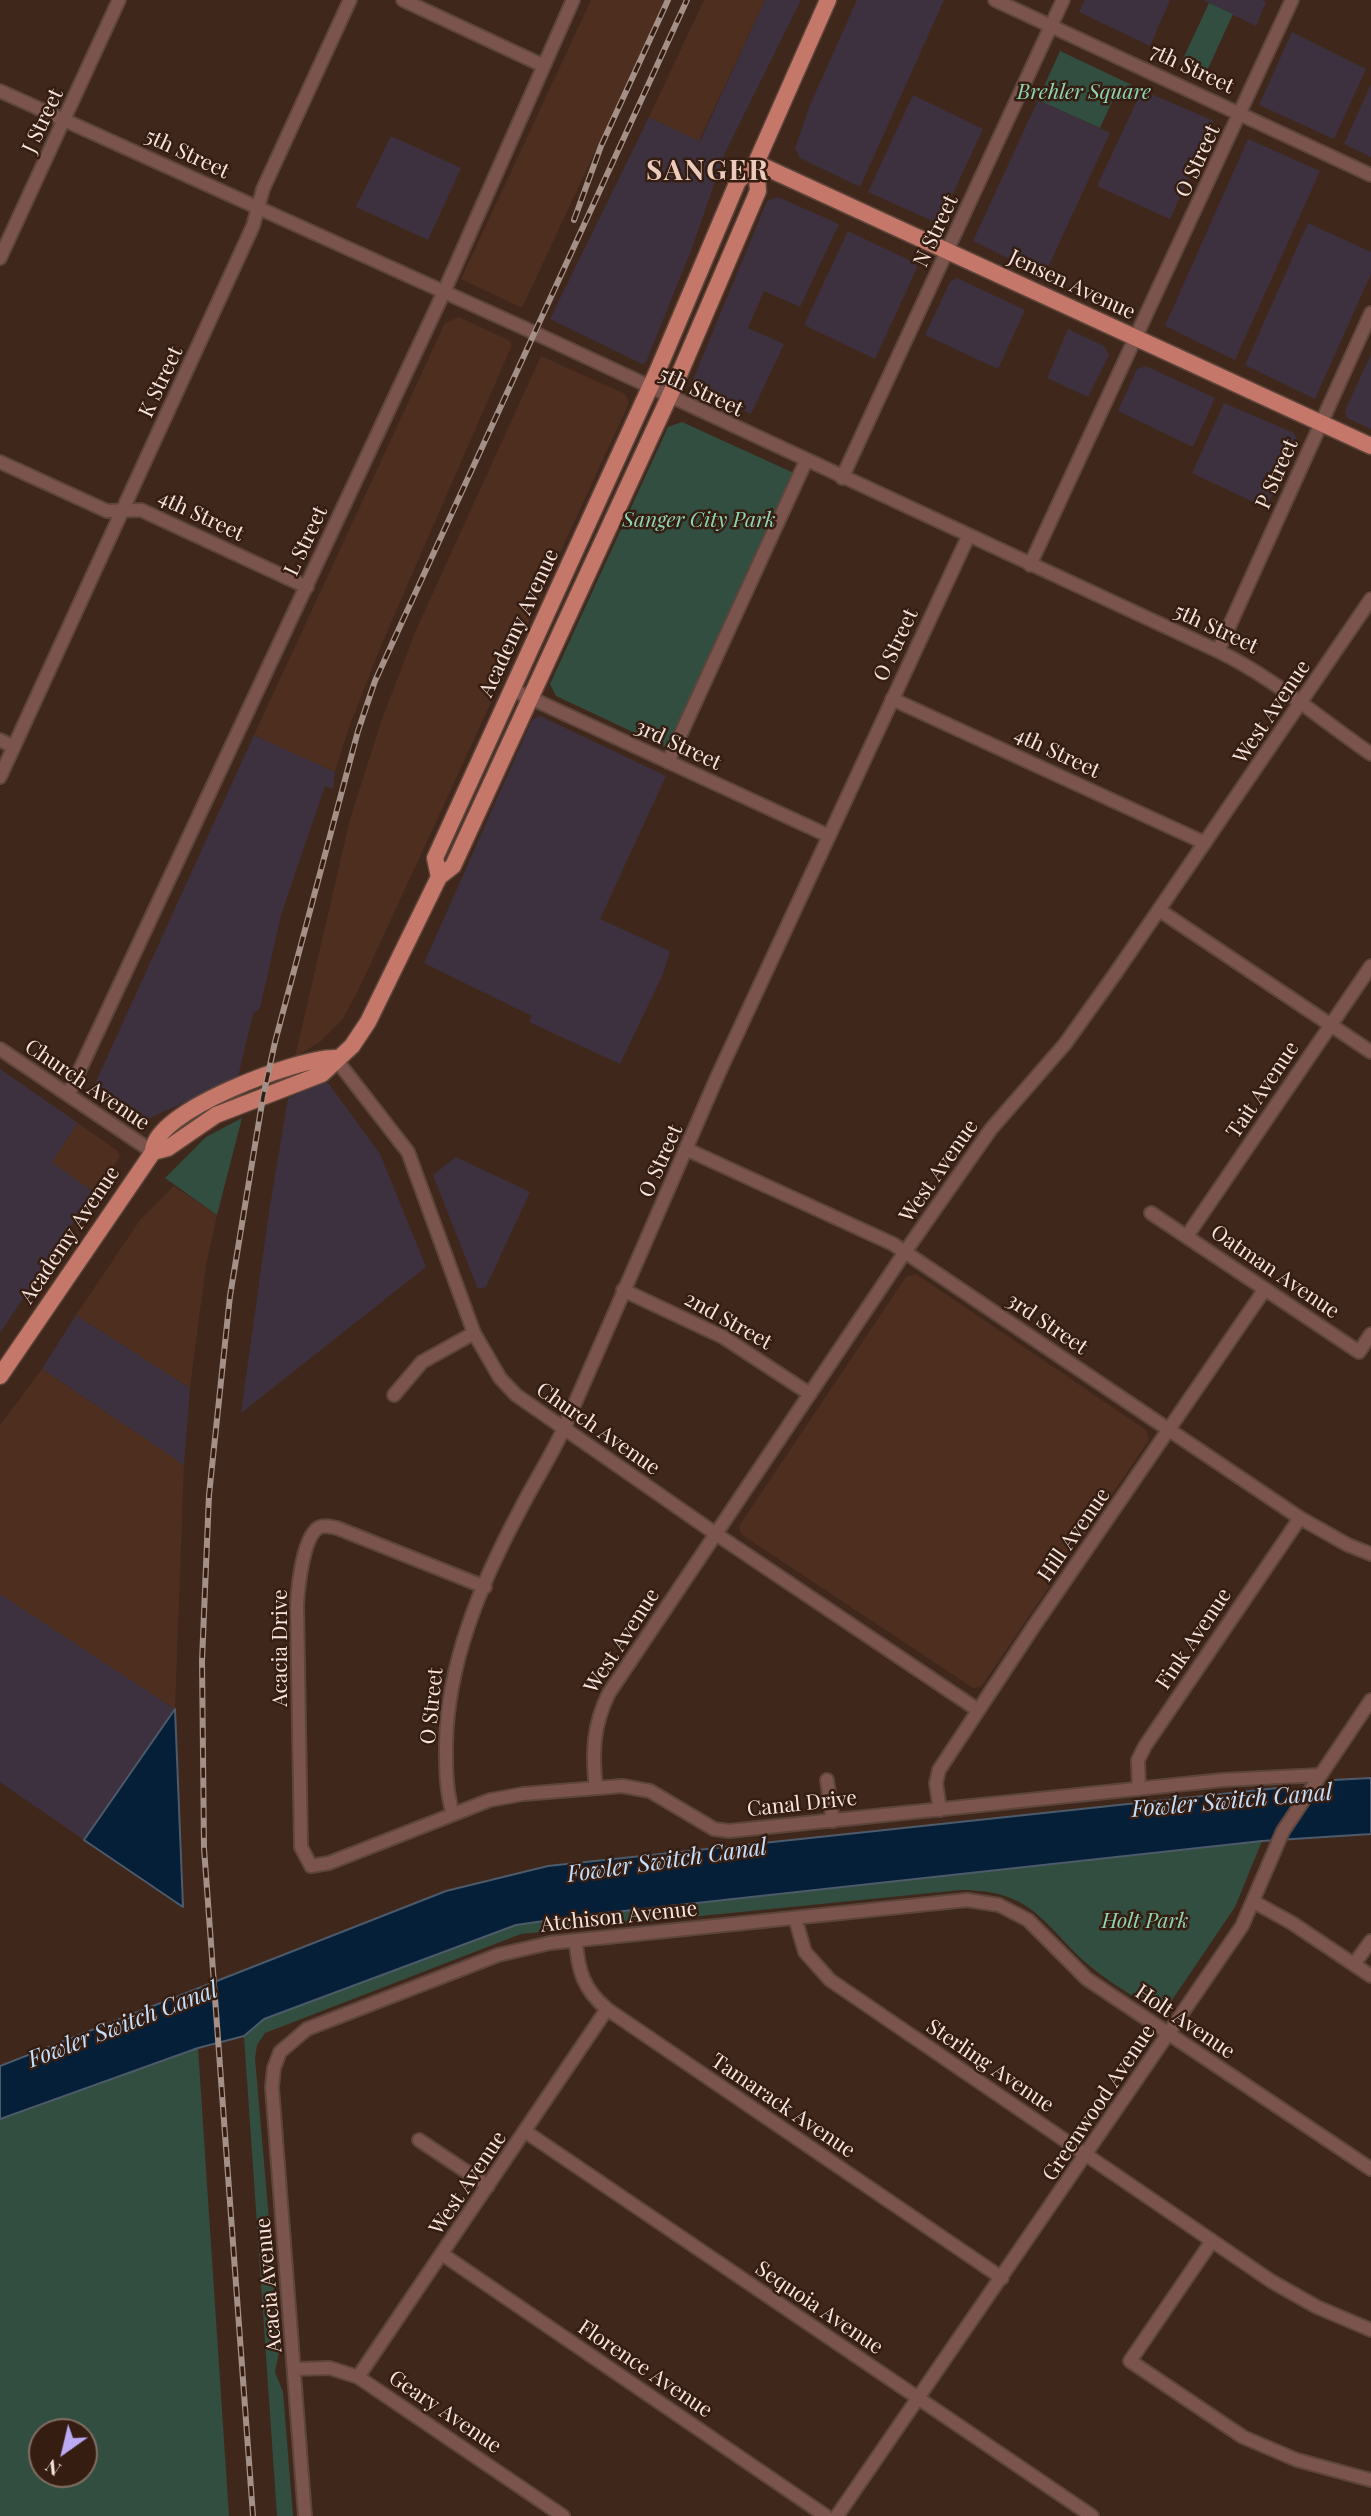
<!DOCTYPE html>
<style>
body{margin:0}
#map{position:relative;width:1371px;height:2516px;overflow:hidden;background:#40271c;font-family:"Playfair Display",serif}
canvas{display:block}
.north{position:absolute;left:28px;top:2418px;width:70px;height:70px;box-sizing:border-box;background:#351d12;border:2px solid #826d63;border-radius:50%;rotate:214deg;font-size:19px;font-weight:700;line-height:28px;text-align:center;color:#f5e4dd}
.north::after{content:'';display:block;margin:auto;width:24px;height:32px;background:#bcaaf5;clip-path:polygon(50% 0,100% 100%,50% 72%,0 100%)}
</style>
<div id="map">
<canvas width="1371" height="2516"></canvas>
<div class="north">N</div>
</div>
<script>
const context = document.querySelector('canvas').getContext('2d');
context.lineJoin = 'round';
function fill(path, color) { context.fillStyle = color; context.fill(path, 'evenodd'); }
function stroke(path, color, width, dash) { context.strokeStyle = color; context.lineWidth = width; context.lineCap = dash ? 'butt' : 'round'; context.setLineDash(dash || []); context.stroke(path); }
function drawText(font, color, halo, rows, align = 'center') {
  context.font = font + ' "Playfair Display",serif'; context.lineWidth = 5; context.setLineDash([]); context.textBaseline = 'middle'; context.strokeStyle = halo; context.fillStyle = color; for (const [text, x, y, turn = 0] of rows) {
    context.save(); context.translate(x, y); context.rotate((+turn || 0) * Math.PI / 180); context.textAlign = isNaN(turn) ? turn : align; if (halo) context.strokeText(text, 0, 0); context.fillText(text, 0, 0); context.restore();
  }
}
const commercial = new Path2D(`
 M765,0H801L725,153L692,248L646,362L642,364L550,319L649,117L700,141Z
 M857,0H944L860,187L800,158L795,148L810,105Z
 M1085,0H1170L1150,46L1079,12Z
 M1203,0H1262L1266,2L1256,26Z
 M1292,32L1366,69L1334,139L1259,105Z
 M1371,84V157L1344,144Z
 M1142,90L1214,121L1170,219L1097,186Z
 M913,95L983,129L939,224L868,192Z
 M1038,100L1110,133L1044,276L973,241Z
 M391,136L461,168L428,240L356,207Z
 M1248,139L1320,171L1235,360L1165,326Z
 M778,197L839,224L800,307L764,291L748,328L784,344L751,414L696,388L692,382L767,201Z
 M1308,223L1371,252V274L1315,399L1245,365Z
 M848,231L915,263L917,268L875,359L804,325Z
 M957,278L1025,310L998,369L925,335L950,282Z
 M1068,329L1104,346L1109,355L1088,397L1047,378Z
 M1371,354V429L1347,418L1345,411Z
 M1146,366L1215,398L1193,447L1118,411L1137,369Z
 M1224,403L1294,433L1297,440L1266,508L1192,473Z
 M540,716L666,776L600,919L670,951L663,974L620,1064L529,1022L532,1016L424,963L532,720Z
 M254,735L335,772L333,789L325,786L281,915L260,1008L253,1014L238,1077L146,1120H139L96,1093L94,1086Z
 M0,1069L78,1123L52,1162L94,1192L0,1333Z
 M324,1082L329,1084L380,1154L426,1267L241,1413L269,1212L288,1098Z
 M456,1157L530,1192L486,1287L478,1289L433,1175Z
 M76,1315L190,1388L184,1465L42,1369Z
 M0,1594L175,1709L84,1840L0,1782Z`);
const built = new Path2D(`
 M591,0H666L522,308L461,279Z
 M704,0H765L699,141L649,117Z
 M459,317L508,340L512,345L383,641L348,730L335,772L254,735L445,323Z
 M541,356L625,394L629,403L358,991L342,1020L320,1042L295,1057L350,819L382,719L416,630Z
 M78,1123L118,1151L120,1157L94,1192L52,1162Z
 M174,1186L217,1215L206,1265L190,1388L76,1315L140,1220Z
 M916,1274L1146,1430L1149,1440L981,1687L973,1688L741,1534L739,1526L906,1277Z
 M42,1369L184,1465L175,1709L0,1594V1425Z`);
const green = new Path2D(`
 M1209,3L1233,14L1206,73L1182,61Z
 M1060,51L1132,85L1127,95H1115L1100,128L1038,100Z
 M682,422L796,474L667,748L556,696L550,684L668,427Z
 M242,1118L217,1215L165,1178L206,1137Z
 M1262,1841L1235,1907L1168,2006L1154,2010C1134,1996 1110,1983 1091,1967C1042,1925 1035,1890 961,1890L521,1934L265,2033L257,2045L255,2058L280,2347L275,2372L283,2392L293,2516H277L244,2036L264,2019L516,1925L578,1916Z
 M198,2048L229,2516H0V2119ZM42,2432H84V2474H42Z`);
const water = new Path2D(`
 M175,1709L183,1907L84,1840Z
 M1371,1778V1834L1262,1841L578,1916L516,1925L264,2019L244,2036L198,2048L0,2119V2066L446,1891L548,1866L1287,1787L1291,1791L1326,1790L1333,1780Z`);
const minor = new Path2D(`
 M403,0L542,65
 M995,0L1371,175
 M0,91L524,328L1218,651C1274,678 1320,719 1371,754
 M0,258L119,0
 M0,462L107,511L141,510L307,587
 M842,478L1063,0
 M1030,565L1292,0
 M1218,651L1371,313
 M511,689L829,836
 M892,699L1205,843
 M0,740L14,747
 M668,762L806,461
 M0,777L253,226L263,189L350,0
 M1159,910L1371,1052
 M0,1049L153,1152
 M335,1058L408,1152L474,1333L500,1378L516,1395L716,1534L978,1710
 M68,1095L443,294L573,0
 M688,1150L893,1244L1300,1518L1348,1545L1371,1554
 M1151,1213L1359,1352L1371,1334
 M1187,1236L1371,966
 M623,1290L723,1337L810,1394
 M394,1395L422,1362L474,1333
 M485,1587L337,1528C331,1527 326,1525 320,1527C303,1534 298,1588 297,1605L301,1847L311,1866L329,1863L490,1800L523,1794L622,1786L650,1791L714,1829L729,1831L1223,1780L1320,1775
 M827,1780L833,1821
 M596,1788C592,1753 593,1725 609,1693L905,1252L991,1129L1065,1044L1115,974L1371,599
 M1139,1789L1138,1760L1145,1746L1300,1518
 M940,1810L936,1783L939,1770L1034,1626L1265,1289
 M453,1814C446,1791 446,1770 446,1746C447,1663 481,1583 520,1510C534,1482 552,1455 565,1426C616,1309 668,1192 718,1075L968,537
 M1254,1902L1292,1923L1371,1976
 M795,1918L805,1952L830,1980L1271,2281L1317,2307L1371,2330
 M576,1942C578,1971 584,1990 607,2009L1002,2278
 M1354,1964L1371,1941
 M526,2132L1092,2516
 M419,2140L488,2186
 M1212,2241L1130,2361L1243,2437L1297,2460L1371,2480
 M442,2254L826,2516
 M295,2369L330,2368L358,2377L563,2516
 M358,2377L607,2009
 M305,2516L272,2087L274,2068L280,2052L307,2029L498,1955L550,1943L967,1900L999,1905L1028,1920L1087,1979L1371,2169
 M837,2516L1242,1926L1283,1831L1371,1700`);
const major = new Path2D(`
 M756,163L1371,446
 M439,877L435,858L657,372L738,181L756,163L828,0
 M153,1152L168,1148L216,1115L322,1074L352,1046L368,1022L439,877L453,866L676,382L758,191L756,163
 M0,1376L153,1152C152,1111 300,1057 335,1058`);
const rail = new Path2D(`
 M574,220L601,146L668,0
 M253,2516L204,1848L202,1661L209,1495L230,1296L263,1097L275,1042L358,731L375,681L687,0`);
const streetNames = [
 ["7th Street",1192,69,25],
 ["J Street",43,121,-65],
 ["5th Street",187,154,25],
 ["O Street",1198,161,-65],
 ["N Street",936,231,-65],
 ["Jensen Avenue",1072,285,25],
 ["K Street",161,382,-65],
 ["5th Street",701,392,25],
 ["P Street",1277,474,-66],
 ["4th Street",201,516,25],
 ["L Street",306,541,-65],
 ["Academy Avenue",519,623,-65],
 ["5th Street",1216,629,25],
 ["O Street",896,645,-65],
 ["West Avenue",1272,712,-56],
 ["3rd Street",678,745,25],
 ["4th Street",1057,753,25],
 ["Church Avenue",87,1085,34],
 ["Tait Avenue",1263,1090,-56],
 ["O Street",661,1161,-66],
 ["West Avenue",939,1171,-55],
 ["Academy Avenue",70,1235,-56],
 ["Oatman Avenue",1275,1272,34],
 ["2nd Street",728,1321,29],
 ["3rd Street",1047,1324,34],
 ["Church Avenue",598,1429,35],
 ["Hill Avenue",1074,1535,-55],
 ["Fink Avenue",1194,1639,-56],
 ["West Avenue",622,1641,-57],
 ["Acacia Drive",280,1648,-90],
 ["O Street",432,1706,-84],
 ["Canal Drive",802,1804,-6],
 ["Atchison Avenue",619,1917,-6],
 ["Holt Avenue",1185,2022,34],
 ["Sterling Avenue",990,2066,34],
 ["Greenwood Avenue",1099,2103,-56],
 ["Tamarack Avenue",783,2106,34],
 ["West Avenue",468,2183,-56],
 ["Acacia Avenue",269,2285,-95],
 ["Sequoia Avenue",819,2308,34],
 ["Florence Avenue",645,2369,34],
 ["Geary Avenue",445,2412,34]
];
const parkNames = [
 ["Brehler Square",1084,92],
 ["Sanger City Park",699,520],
 ["Holt Park",1145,1921]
];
const waterNames = [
 ["Fowler Switch Canal",1232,1801,-5],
 ["Fowler Switch Canal",667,1861,-8],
 ["Fowler Switch Canal",123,2025,-21]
];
const districtNames = [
 ["SANGER",708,171]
];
fill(commercial, '#3d313f');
fill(built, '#4d2e1f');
fill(green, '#314e40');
fill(water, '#051f38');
stroke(water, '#4d5a6a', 2);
stroke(minor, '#5d453b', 16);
stroke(major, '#5d453b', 19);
stroke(minor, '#7b544d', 12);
stroke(major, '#c57769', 16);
stroke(rail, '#a49087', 6);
stroke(rail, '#351d12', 3.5, [10]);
drawText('21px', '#f5e4dd', '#351d12', streetNames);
drawText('italic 21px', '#8dd5b3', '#351d12', parkNames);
drawText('italic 23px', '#c3e0ff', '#351d12', waterNames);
context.letterSpacing = '2px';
drawText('bold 28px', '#eccbbc', '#351d12', districtNames);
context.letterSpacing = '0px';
</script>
